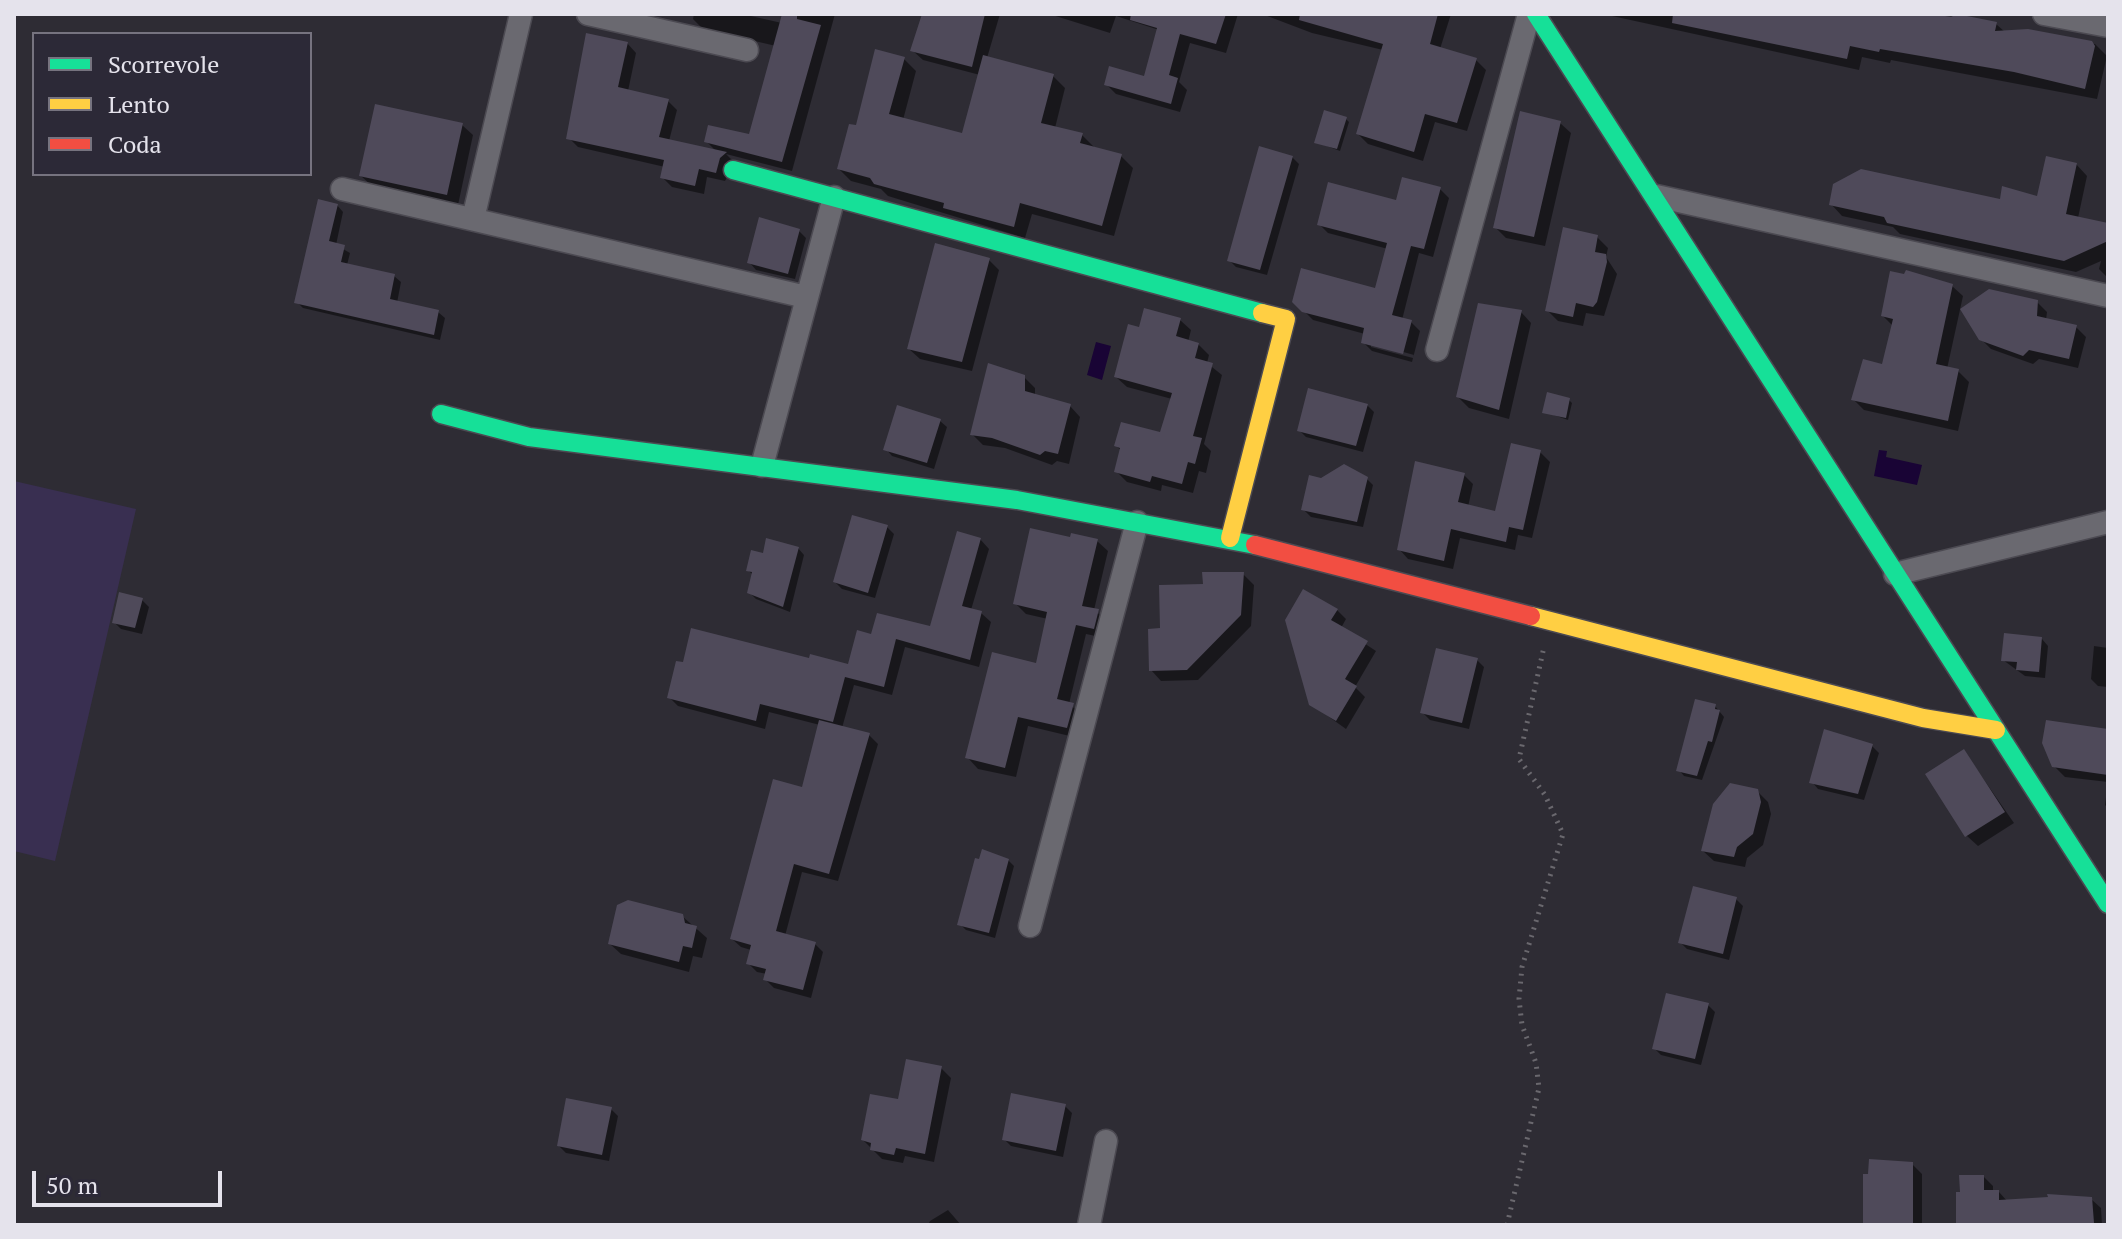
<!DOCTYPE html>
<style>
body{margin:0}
#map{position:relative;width:2122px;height:1239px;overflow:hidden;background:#2e2c34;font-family:"PT Serif",serif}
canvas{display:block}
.frame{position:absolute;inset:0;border:16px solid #e5e3ec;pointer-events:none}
.legend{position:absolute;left:32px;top:32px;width:280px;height:144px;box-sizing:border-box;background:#2c2937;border:2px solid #76737f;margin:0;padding:10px 14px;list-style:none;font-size:24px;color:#e5e3ec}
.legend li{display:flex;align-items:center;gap:16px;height:40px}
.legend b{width:40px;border:2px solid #76737f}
.scale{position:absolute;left:32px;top:1171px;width:190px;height:36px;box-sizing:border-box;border:4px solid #e5e3ec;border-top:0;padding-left:10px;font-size:24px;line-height:28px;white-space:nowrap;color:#e5e3ec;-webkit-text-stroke:6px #2c2937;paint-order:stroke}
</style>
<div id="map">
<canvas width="2122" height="1239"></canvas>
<div class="frame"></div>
<ul class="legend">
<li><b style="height:10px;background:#16e098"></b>Scorrevole</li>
<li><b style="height:10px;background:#ffcf43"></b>Lento</li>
<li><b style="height:10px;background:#f24e42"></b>Coda</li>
</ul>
<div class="scale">50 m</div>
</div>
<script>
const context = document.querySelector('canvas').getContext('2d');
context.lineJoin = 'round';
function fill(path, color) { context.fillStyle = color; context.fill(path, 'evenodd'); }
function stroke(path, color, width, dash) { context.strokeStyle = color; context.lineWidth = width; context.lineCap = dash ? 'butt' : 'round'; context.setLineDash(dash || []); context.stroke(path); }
const green = new Path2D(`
 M14,481L136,509L55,861L14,851Z`);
const water = new Path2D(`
 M1096,342L1111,346L1102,380L1087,375Z
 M1879,450L1887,451L1886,457L1922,465L1917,485L1874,476Z`);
const shadow = new Path2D(`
 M694,14H742L782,23L785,14H835L792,171L726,154L735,163L725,181L707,177L704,194L672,187L662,177L665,167L578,147L569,138L627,43L636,53L628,91L668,101L677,110L669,141L717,152L706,141L751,137L776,46L703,29L693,19Z
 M939,14H1000L987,58L1053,76L1065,88L1055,128L1082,135L1094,147L1121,156L1133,168L1114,236L1032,214L1025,238L888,196L881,189L851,181L839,169L857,128L904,59L916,71L903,120L964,136L980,75L923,60L913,51Z
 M1049,14H1238L1226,53L1190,43L1179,82L1187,90L1180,112L1116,94L1106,84L1145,78L1159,30L1116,16L1110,33Z
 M1262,14H1451L1440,49L1476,60L1486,70L1467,131L1435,122L1423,161L1368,144L1358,134L1383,50L1312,33Z
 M1603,14H1926L1996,24L2005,32L2028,31L2095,44L2107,56L2097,99L1891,60L1890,63L1862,57L1859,70Z
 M1346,119L1349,122L1340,151L1316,142Z
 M1560,123L1571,133L1545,246L1506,238L1495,227Z
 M462,125L473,135L458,205L372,186L361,176Z
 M1292,157L1299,164L1267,275L1236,267L1229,260Z
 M2076,164L2087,176L2078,218L2108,224V278L2099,269L2101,261L2076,272L1900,234L1893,227L1842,216L1831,204L2039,199Z
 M1440,189L1449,198L1433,257L1419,253L1402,320L1411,322L1420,331L1412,362L1372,351L1363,342L1365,334L1313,320L1294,301L1377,290L1388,249L1328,233L1319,224ZM1371,343L1414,355L1413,358L1371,347Z
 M337,205L343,212L336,245L350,253L347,265L394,276L401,282L397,303L438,312L445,318L440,340L303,308L297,302Z
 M799,231L806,238L795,279L756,270L750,263Z
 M1597,237L1608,248L1606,257L1617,274L1604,316L1586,313L1583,326L1558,321L1547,310Z
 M989,260L999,270L972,371L920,359L909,349Z
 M1952,286L1963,296L1947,369L1958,371L1969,382L1958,431L1864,410L1853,399L1884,366L1893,326L1883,316Z
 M2037,302L2047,312L2046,320L2076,327L2086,337L2078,368L2039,359L2033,364L1991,349L1981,339Z
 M1521,312L1531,323L1509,419L1469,408L1458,397Z
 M1180,320L1191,330L1188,342L1198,344L1209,355L1207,363L1222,375L1204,444L1211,451L1206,473L1199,471L1193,493L1162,485L1161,491L1127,482L1116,471L1122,451L1116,446L1162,435L1172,399L1127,387L1116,377L1140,329Z
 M1024,377L1035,388V396L1070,406L1080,417L1069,464L1057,461L1052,465L1005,448L983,445L972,434Z
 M1569,400L1572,403L1568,420L1545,412Z
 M1367,405L1374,412L1363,452L1306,437L1299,430Z
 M940,421L947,427L934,469L892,456L886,449Z
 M1540,452L1550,462L1532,538L1518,535L1515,550L1460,538L1453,569L1408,559L1399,549L1464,475L1473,484L1468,507L1497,514Z
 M1366,478L1373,485L1363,527L1311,517L1304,510L1321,480Z
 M887,527L894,534L875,598L842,589L835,582Z
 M980,539L989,549L971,610L981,613L991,622L979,667L905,647L892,695L854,685L842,728L869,735L878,744L838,881L802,872L785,936L815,944L823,952L811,998L774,988L765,979L767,974L757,972L748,963L751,950L741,947L732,939L803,789L820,725L769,712L765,729L678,706L669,697L810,660L850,666L873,636L931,628Z
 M1071,540L1097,541L1108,551L1094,610L1109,622L1105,638L1086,634L1069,704L1084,716L1078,738L1028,726L1016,777L978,769L968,758L1038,666L1048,619L1026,614L1015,603Z
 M798,548L804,555L790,612L756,599L749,592L753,575L748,570L764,555Z
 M1243,574L1254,585L1251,626L1198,680L1161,681L1151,670L1162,630L1205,586Z
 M142,600L149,607L142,634L121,629L114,622Z
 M1337,610L1346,619L1341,628L1376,651L1355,687L1365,697L1346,729L1311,704L1288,623Z
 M2042,639L2048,646L2045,678L2025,676L2003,660Z
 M2094,646L2108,648V687L2098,686L2091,679Z
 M1477,660L1484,667L1469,729L1430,720L1423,713Z
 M1715,706L1724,717L1702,780L1684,776L1679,770Z
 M2108,731V808L2105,805L2108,782L2065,777L2054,766Z
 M1872,746L1879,753L1864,800L1818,789L1812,782Z
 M1964,751L2014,823L1978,846L1967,836Z
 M1757,791L1768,802L1771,814L1763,845L1747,858L1745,867L1714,861L1703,851Z
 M1008,860L1014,866L995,938L966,930L960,924Z
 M1736,899L1743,906L1729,960L1687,949L1680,942Z
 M682,916L707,938L702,958L693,956L689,972L621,954L610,944Z
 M1708,1005L1715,1012L1701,1065L1661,1055L1654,1048Z
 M941,1068L951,1078L934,1162L905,1156L903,1163L882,1159L863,1140L899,1102Z
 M1065,1106L1072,1113L1063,1157L1011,1146L1004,1139Z
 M611,1109L618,1116L609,1161L566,1153L559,1146Z
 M1912,1164L1922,1174V1225H1865V1176Z
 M1984,1177L1993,1186V1192H1999L2008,1202L2091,1199L2101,1208L2102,1225H1958V1194Z
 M948,1210L961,1225H928L930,1221Z`);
const building = new Path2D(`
 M782,14H797V19L821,25L782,162L704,142L708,125L749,134Z
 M922,14H985L972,67L910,51Z
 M1131,14H1226L1216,44L1180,34L1169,75L1178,78L1171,104L1104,85L1109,66L1144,76L1157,28L1130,20Z
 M1300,14H1438L1430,44L1477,58L1457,123L1425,114L1414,152L1356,134L1383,44L1299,20Z
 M1673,14H1934L1951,17L1957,14L1997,22L1995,31L2028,29L2092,41L2095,46L2085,89L2014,72L1880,49L1879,52L1850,46L1847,59L1672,23Z
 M586,33L628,42L618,87L669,99L659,137L727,152L720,158L716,173L699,169L695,186L660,178L664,160L566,139Z
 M875,49L905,57L889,114L962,133L983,55L1054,74L1041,123L1083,133L1080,143L1122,154L1102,226L1020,203L1014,227L943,208L944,203L874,184L870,178L837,169L849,124L856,125Z
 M375,104L463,123L447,195L359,176Z
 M1324,110L1347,117L1337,149L1314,143Z
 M1520,111L1561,121L1534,237L1493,228Z
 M1259,146L1293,156L1260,270L1227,261Z
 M2046,156L2077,163L2066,214L2108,223V241L2064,261L1887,223L1884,217L1829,205L1833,184L1861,169L2000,199L2002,186L2037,196Z
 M1402,177L1441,187L1424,249L1411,246L1392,315L1412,320L1403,354L1361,343L1364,328L1302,312L1292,302L1301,268L1375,288L1387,243L1317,225L1328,182L1396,200Z
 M318,199L338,204L329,241L345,245L341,262L395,274L390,299L439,310L434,335L294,303Z
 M759,217L800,229L788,274L747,263Z
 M1563,227L1598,235L1595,252L1606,254L1607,262L1597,302L1593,307L1576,303L1573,317L1545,311Z
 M935,243L990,258L962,362L907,349Z
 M1906,270L1953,284L1936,364L1959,369L1948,421L1851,400L1863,359L1882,364L1893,319L1881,316L1890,271L1904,274Z
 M1989,289L2038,300L2037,316L2077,325L2069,359L2029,350L2023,356L1979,340L1960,309Z
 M1478,303L1522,310L1499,410L1456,397Z
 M1144,308L1181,318L1176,336L1199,343L1195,358L1213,363L1193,436L1202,438L1195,464L1188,462L1182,484L1152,476L1150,482L1114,472L1120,448L1114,446L1121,422L1160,432L1172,393L1114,377L1128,324L1139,327Z
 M988,363L1025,375V391L1071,404L1058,454L1045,451L1040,455L992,438L970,435Z
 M1308,388L1368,404L1356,446L1297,431Z
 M1547,392L1570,398L1566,418L1542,413Z
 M897,405L941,419L927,463L883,450Z
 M1511,443L1541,450L1523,530L1509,527L1506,542L1451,529L1444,561L1397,550L1415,461L1465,473L1458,502L1495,511Z
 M1344,464L1368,477L1357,522L1301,510L1309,475L1321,478Z
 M852,515L888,525L868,593L833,582Z
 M1030,528L1070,537L1071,533L1098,539L1082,606L1099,609L1094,629L1076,625L1057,699L1074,703L1067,728L1018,717L1005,768L965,758L992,652L1036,663L1047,612L1013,604Z
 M957,531L981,538L962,606L982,611L970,660L896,639L884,687L845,677L833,722L760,704L756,721L667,698L676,661L683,662L691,628L809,658L810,654L848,664L857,630L871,634L877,613L930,626Z
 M766,538L799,547L783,607L747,593L752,572L746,571L751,550L763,553Z
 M1202,572H1244L1241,615L1187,670L1149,671L1148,629L1160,628L1159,585L1203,584Z
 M1303,589L1338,609L1331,620L1368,641L1345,679L1357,686L1336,721L1309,705L1285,620Z
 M119,592L143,598L135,628L112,623Z
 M2004,633L2042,637L2039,672L2016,670L2017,662L2001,661Z
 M1436,648L1478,658L1462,723L1420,713Z
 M1695,699L1716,704L1715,709L1720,710L1712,742L1708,741L1697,776L1676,771Z
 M819,720L870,733L829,874L794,864L776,931L816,942L803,990L763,980L766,969L746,964L751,945L730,939L773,779L802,787Z
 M2046,720L2108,729V775L2052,767L2042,743Z
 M1824,729L1873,744L1858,794L1809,783Z
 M1964,749L2005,812L1965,837L1925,774Z
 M1730,783L1758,789L1761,802L1753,834L1737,847L1734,857L1701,851L1713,804Z
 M982,849L1009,859L989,933L957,925L975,858L979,859Z
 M1693,886L1737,897L1723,954L1678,943Z
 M628,900L683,914L685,923L697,926L692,948L683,946L679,962L608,944L617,905Z
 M1666,993L1709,1003L1695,1059L1652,1049Z
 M906,1059L942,1066L925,1154L896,1148L894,1155L870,1150L871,1143L861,1140L870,1094L898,1099Z
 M1011,1093L1066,1104L1056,1151L1002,1140Z
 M566,1098L612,1107L602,1155L557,1146Z
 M1869,1159L1913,1162V1225L1863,1224V1174H1868Z
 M1959,1175H1984V1190H1999V1200L2048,1197L2047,1194L2092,1197L2094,1223L1956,1225V1192H1960Z`);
const path = new Path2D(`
 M1507,1225L1539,1088L1536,1063L1522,1025L1519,999L1522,967L1563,834L1545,795L1519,759L1544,647`);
const street = new Path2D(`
 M588,14L747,50
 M2044,14L2108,26
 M342,189L806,297
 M1656,196L2108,296
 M473,219L521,14
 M1437,350L1529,14
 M762,466L834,197
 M1895,574L2108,522
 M1030,926L1137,522
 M1089,1225L1106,1141`);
const fast = new Path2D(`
 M1536,14L2108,904
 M733,170L1262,313
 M441,414L529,437L1017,500L1255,545`);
const slow = new Path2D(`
 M1230,538L1286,319L1262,313
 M1531,616L1923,718L1996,730`);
const jam = new Path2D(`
 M1255,545L1531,616`);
fill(green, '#392f51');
fill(water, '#190435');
fill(shadow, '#0007');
fill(building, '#4f4a5a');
stroke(street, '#4c4a52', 25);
stroke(fast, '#4c4a52', 21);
stroke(slow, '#4c4a52', 21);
stroke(jam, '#4c4a52', 21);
stroke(path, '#6a686e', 5, [2, 6]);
stroke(street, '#6a6970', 22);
stroke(fast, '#16e098', 18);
stroke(slow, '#ffcf43', 18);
stroke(jam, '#f24e42', 18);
</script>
